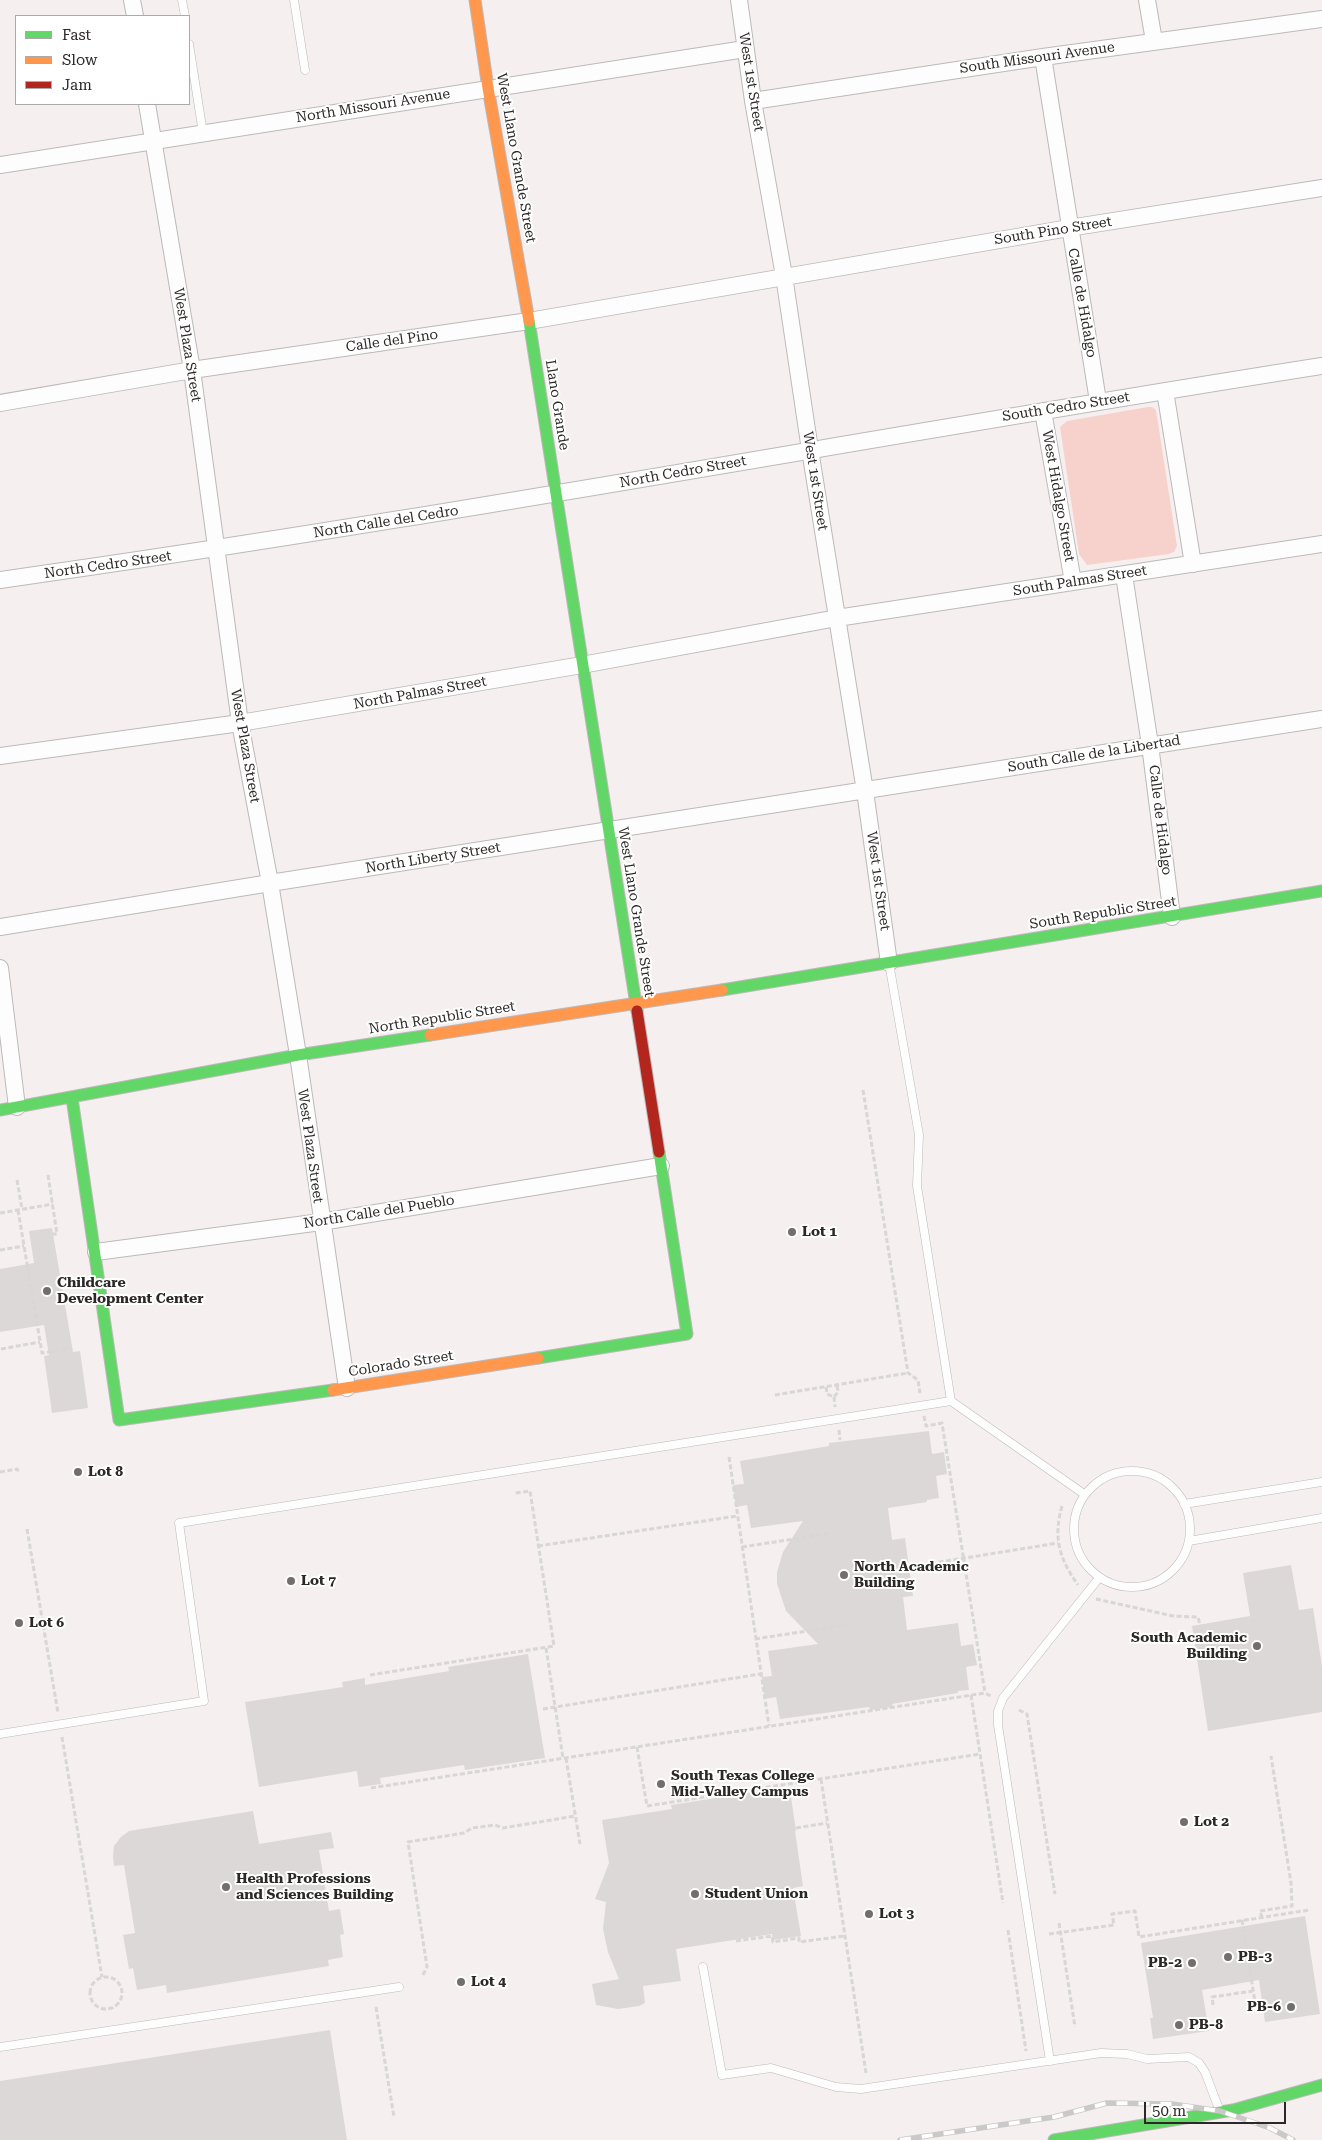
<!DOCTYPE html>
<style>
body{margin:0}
#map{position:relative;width:1322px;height:2140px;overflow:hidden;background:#f5efef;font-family:"Roboto Serif",serif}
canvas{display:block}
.legend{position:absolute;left:15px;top:15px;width:175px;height:90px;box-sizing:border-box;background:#fff;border:1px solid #aba9a9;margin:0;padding:6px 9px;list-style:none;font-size:15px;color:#2c2827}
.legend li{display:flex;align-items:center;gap:10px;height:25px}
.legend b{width:25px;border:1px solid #aba9a9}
.scale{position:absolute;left:1144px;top:2102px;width:142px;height:22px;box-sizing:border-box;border:2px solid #2c2827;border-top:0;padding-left:6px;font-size:15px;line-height:18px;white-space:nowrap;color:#2c2827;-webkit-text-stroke:4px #fff;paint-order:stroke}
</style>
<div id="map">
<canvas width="1322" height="2140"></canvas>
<ul class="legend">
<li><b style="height:6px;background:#63d668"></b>Fast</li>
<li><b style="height:6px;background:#ff974d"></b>Slow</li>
<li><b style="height:6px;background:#b3261e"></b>Jam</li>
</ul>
<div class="scale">50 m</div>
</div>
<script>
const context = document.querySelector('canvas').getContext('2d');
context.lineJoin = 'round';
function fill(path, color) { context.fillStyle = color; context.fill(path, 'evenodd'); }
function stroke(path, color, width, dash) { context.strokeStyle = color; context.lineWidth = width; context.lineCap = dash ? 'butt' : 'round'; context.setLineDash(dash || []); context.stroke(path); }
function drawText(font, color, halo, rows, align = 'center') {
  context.font = font + ' "Roboto Serif",serif'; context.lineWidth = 4; context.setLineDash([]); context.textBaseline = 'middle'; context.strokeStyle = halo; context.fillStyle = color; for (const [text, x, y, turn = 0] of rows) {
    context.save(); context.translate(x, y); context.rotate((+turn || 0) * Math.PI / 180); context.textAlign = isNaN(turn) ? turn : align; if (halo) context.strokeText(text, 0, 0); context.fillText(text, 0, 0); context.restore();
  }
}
const green = new Path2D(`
 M1148,407H1152L1156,410L1177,546L1174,552L1169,554L1087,565L1079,554L1060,427L1067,421Z`);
const building = new Path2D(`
 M52,1228L73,1352L80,1351L88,1408L52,1413L44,1356L49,1355L44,1325L0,1332V1269L34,1263L29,1231Z
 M929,1431L932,1454L944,1452L947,1474L936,1476L939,1498L927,1500V1502L888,1508L892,1540L905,1538L913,1596L903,1597L907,1630L958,1623L961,1646L973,1644L977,1665L966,1667L969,1690L958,1691V1693L892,1704L893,1707L870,1710L869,1707L780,1719L776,1697L765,1699L762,1677L772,1676L768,1651L818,1644L786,1611L777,1584V1572L783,1552L803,1521L751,1528L747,1505L736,1507L733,1485L744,1484L740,1461L829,1446V1443Z
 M1291,1565L1299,1610L1313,1608L1322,1666V1712L1208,1731L1192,1626L1250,1616L1243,1573Z
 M528,1654L545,1758L465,1770L464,1765L380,1778L381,1784L359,1787L357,1771L259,1787L245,1702L343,1687L342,1682L365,1678V1685L449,1671L448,1667Z
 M780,1788L781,1799L791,1797L796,1831H795L803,1886L793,1888L801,1936L773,1940L772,1934L676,1949L681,1981L643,1986L645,2003L639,2006L618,2009L596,2005L592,1984L619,1979L608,1952L603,1929L606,1902L595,1899L609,1863L602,1820L672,1809L671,1805Z
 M253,1811L259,1844L331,1832L334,1848L319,1850L329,1911L340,1909L344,1934L340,1935L343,1957L328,1960L329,1966L167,1993L166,1985L137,1990L133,1968L129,1969L123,1935L135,1933L124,1865L114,1866L113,1857L114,1846L121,1837L129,1831Z
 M1305,1916L1320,2014L1265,2022L1259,1980L1202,1990L1209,2031L1153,2039L1150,2018H1153L1141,1943Z
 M330,2030L347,2140H0V2081Z`);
const path = new Path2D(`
 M863,1090L908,1373L918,1380L920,1393
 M48,1175L57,1234H53
 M17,1180L22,1209
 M18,1210L42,1353L71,1349
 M0,1213L53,1204
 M0,1250L24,1246
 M1,1349L40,1342
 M826,1387L827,1394L834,1397L838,1392L837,1385
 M775,1395L908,1373
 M834,1397L835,1407
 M924,1416L926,1426L942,1423L985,1693
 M839,1430L840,1440
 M729,1457L769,1726
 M0,1472L17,1469L19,1472
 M1062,1506C1053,1538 1059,1558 1078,1585
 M27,1529L58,1713
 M538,1546L737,1516
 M742,1547L833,1533
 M909,1567L1058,1543
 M1096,1599L1173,1616L1198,1617L1200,1625
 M755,1639L846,1625
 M546,1648L563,1758
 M370,1675L554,1646L530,1491L515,1493
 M971,1695L1003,1903
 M543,1709L760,1674
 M1019,1710L1027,1714L1055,1894
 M62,1737L102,1977
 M637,1747L647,1806L980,1754
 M566,1758L580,1844
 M821,1779L866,2073
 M371,1788L985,1693L991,1696
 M796,1828L827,1823
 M1262,1918L1260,1911L1292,1906L1291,1883L1271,1756
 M1242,1920L1255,2002
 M1059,1923L1075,2027
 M1008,1930L1026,2051
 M1049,1934L1114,1925L1112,1914L1135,1911L1139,1937L1309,1910
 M736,1941L772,1936L773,1942L799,1938V1942L845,1936
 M423,1975L427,1967L408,1842L464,1833L472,1828L495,1825L503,1828L575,1816
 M90 1993a16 16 0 1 1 32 0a16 16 0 1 1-32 0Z
 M1213,2005L1212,1997L1253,1991
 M376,2007L394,2117`);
const lane = new Path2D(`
 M182,0L185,16
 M294,0L305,70
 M189,44L203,133
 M889,963L919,1135L917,1186L951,1401
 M1074 1529a58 58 0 1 1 116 0a58 58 0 1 1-116 0Z
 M1184,1504L1322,1482
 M1189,1541L1322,1518
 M0,1734L204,1701L179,1523L951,1401L1084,1494
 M703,1967L722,2075L771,2068L836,2087L861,2089L1101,2053L1127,2054L1147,2059L1189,2057L1199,2063L1205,2072L1219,2109
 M0,2047L399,1987
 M1050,2061L998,1725V1711L1003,1698L1099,1578`);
const street = new Path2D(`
 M132,0L135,16
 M739,0L753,101L784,276L810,450L865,791L889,963
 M1147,0L1154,41
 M1043,57L1098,401
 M753,101L1043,57L1322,19
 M147,104L192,370L240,723L270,883L298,1055L347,1388
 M0,165L745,49
 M1165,391L1193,564
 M0,403L192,370L529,321L1069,228L1322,188
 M1043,411L1073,582
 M1124,575L1150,745L1172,917
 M0,580C442,518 881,435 1322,366
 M0,756L240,723L582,665L837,618L1322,544
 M0,927L270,883L1322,719
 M0,968L17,1107
 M96,1252L321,1222L661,1166`);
const fast = new Path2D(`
 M529,321L637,1011
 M722,990L1322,891
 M72,1098L119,1420L333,1390
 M0,1110L298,1055L430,1035
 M538,1358L687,1334L659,1152
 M1054,2140L1233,2110L1322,2085`);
const slow = new Path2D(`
 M475,0L488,88L529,321
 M430,1035L722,990
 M333,1390L538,1358`);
const jam = new Path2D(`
 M637,1011L659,1152`);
const rail = new Path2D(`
 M900,2140L1054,2117L1107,2103L1172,2104L1220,2111L1270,2128L1293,2140`);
const markers = [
 [792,1232,5,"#726e6d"],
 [47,1291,5,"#726e6d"],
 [78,1472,5,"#726e6d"],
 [844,1575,5,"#726e6d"],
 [291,1581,5,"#726e6d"],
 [19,1623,5,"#726e6d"],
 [1257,1646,5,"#726e6d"],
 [661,1784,5,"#726e6d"],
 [1184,1822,5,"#726e6d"],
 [226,1887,5,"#726e6d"],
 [695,1894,5,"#726e6d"],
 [869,1914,5,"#726e6d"],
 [1228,1957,5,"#726e6d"],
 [1192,1963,5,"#726e6d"],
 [461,1982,5,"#726e6d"],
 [1291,2007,5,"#726e6d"],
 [1179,2025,5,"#726e6d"]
];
const streetNames = [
 ["South Missouri Avenue",1037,58,-8],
 ["West 1st Street",751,82,81],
 ["North Missouri Avenue",373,106,-9],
 ["West Llano Grande Street",516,158,80],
 ["South Pino Street",1053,231,-9],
 ["Calle de Hidalgo",1082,303,80],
 ["Calle del Pino",392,341,-8],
 ["West Plaza Street",187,345,81],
 ["Llano Grande",557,405,81],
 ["South Cedro Street",1066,407,-9],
 ["North Cedro Street",683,472,-10],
 ["West 1st Street",815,481,81],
 ["West Hidalgo Street",1058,496,80],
 ["North Calle del Cedro",386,522,-9],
 ["North Cedro Street",108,565,-8],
 ["South Palmas Street",1080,581,-9],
 ["North Palmas Street",420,693,-10],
 ["West Plaza Street",245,746,80],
 ["South Calle de la Libertad",1094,754,-9],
 ["Calle de Hidalgo",1160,820,83],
 ["North Liberty Street",433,858,-9],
 ["West 1st Street",878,881,82],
 ["West Llano Grande Street",636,912,81],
 ["South Republic Street",1103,913,-9],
 ["North Republic Street",442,1018,-9],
 ["West Plaza Street",310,1146,82],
 ["North Calle del Pueblo",379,1212,-9],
 ["Colorado Street",401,1364,-9]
];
const poiNames = [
 ["Lot 1",802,1232],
 ["Childcare",57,1283],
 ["Development Center",57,1299],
 ["Lot 8",88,1472],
 ["North Academic",854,1567],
 ["Building",854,1583],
 ["Lot 7",301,1581],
 ["Lot 6",29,1623],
 ["South Academic",1247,1638,"right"],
 ["Building",1247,1654,"right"],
 ["South Texas College",671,1776],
 ["Mid-Valley Campus",671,1792],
 ["Lot 2",1194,1822],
 ["Health Professions",236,1879],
 ["and Sciences Building",236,1895],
 ["Student Union",705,1894],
 ["Lot 3",879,1914],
 ["PB-3",1238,1957],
 ["PB-2",1182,1963,"right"],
 ["Lot 4",471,1982],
 ["PB-6",1281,2007,"right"],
 ["PB-8",1189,2025]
];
fill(green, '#f7d2cd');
fill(building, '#ddd8d8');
stroke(lane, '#bdb9b9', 9);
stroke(street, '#bdb9b9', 18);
stroke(fast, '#bdb9b9', 13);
stroke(slow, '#bdb9b9', 13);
stroke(jam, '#bdb9b9', 13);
stroke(path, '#d8d6d6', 3, [5, 2.5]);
stroke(lane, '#fefdfd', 8);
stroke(street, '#fefdfd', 16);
stroke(fast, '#63d668', 11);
stroke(slow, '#ff974d', 11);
stroke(jam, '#b3261e', 11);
stroke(rail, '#cac8c8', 5.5);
stroke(rail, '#fff', 4, [11]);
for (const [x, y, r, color] of markers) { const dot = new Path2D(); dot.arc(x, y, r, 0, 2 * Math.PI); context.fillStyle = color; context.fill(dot); stroke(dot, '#fff', 2); }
drawText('14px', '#2c2827', '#fff', streetNames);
drawText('bold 14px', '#2c2827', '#fff', poiNames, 'left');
</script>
